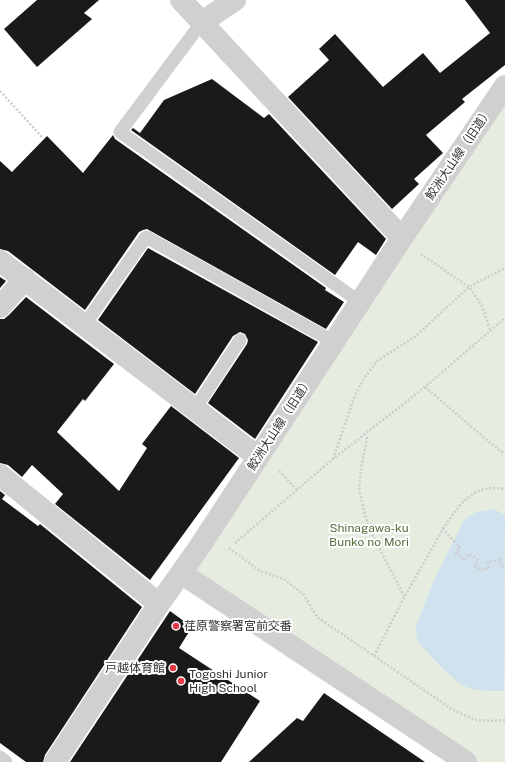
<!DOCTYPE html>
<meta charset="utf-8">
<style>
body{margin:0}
canvas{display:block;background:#fff}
</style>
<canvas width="505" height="762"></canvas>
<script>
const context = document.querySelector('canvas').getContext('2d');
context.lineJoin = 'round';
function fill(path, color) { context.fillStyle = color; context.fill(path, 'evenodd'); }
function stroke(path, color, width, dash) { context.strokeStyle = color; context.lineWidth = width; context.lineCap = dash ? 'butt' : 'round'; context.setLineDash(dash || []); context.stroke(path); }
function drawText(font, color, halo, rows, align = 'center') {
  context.font = font + ' "Public Sans","Noto Sans JP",sans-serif'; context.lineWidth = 4; context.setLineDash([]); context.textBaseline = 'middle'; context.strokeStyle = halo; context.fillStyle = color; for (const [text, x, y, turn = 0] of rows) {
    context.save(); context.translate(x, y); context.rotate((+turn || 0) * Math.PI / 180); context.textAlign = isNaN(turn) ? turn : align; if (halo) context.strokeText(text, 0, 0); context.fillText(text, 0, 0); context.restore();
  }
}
const green = new Path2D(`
 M505,86V762H465L181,573Z`);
const water = new Path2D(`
 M494,509L505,515L504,691C491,691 474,692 462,685C454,680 423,649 418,641C416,637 416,631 416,626L434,580L464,520L476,512Z`);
const building = new Path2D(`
 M37,0H99L84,13L92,19L37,67L4,29Z
 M465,0H505V65L462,99L465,102L426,135L443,153L414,179L419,184L392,209L288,97L329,60L319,49L335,34L383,87L423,53L440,73L490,33Z
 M212,79L264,118L269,114L386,239L376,255L358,242L335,275L131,130L133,128L140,133L164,100Z
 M113,135L115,139L326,288L325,290L344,302L326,329L147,229L143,230L139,232L85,310L8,251L0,249V161L12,172L47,136L83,173Z
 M148,248L318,342L255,439L208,403L247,344L248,340L245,334L240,332L233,336L195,394L98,320Z
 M0,277L6,281L0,288Z
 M26,297L114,364L85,401L83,399L57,432L119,491L147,448L142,444L171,406L239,458L150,580L55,504L63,494L32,465L22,477L8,465L0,463V319H4L9,315Z
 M0,491L5,495L2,499L38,526L40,524L142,607L45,755L43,762H26L0,743Z
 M170,611L192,627L179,648L260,701L221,762H70Z
 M324,693L425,762H249L297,718L303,721Z`);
const path = new Path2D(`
 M0,91L42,137
 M421,254L469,287L482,306L490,330
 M425,387L500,451L505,453
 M364,434L367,438L361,469L359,489L365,515L373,536L404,596
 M333,459L355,395L365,377L377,361L416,336L469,287L505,268
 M279,471L297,490
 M443,529C459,505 472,483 505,489
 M235,543L333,459L425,387L505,318
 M229,548L260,571L284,579L304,595L317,617L453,710L476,720L494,721L505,720
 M374,656L405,596L443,529L460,548L456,553L465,560L470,554L478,560L475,566L482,570L489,568L488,562L500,560L502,566H505`);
const service = new Path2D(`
 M202,22L120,132L360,302
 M85,324L146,237L334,342
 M195,409L240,340
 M0,757L6,762`);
const minor = new Path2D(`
 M181,0L402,238
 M202,22L235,0
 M0,261L258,457
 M0,307L25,279
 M0,475L159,604
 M181,573L466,762
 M55,762L159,604L198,549L402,238L505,86`);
const markers = [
 [176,626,4,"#e63946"],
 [173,668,4,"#e63946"],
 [181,681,4,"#e63946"]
];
const streetNames = [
 ["鮫洲大山線（旧道）",459,154,-56],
 ["鮫洲大山線（旧道）",280,424,-57]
];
const parkNames = [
 ["Shinagawa-ku",369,528],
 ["Bunko no Mori",369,542]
];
const poiNames = [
 ["荏原警察署宮前交番",184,626],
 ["戸越体育館",165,668,"right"],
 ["Togoshi Junior",189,674],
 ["High School",189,688]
];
fill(green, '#e6ecdf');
fill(water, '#cfe2ee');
fill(building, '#1a1a1a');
stroke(path, '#cdcdcd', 2.5, [2, 2]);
stroke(service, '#d0d0d0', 13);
stroke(minor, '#d0d0d0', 22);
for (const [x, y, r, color] of markers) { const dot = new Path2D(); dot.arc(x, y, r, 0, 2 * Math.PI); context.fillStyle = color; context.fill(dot); stroke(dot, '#fff', 1.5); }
drawText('12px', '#333', '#fff', streetNames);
drawText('12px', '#56703f', '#fff', parkNames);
drawText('12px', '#333', '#fff', poiNames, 'left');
</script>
